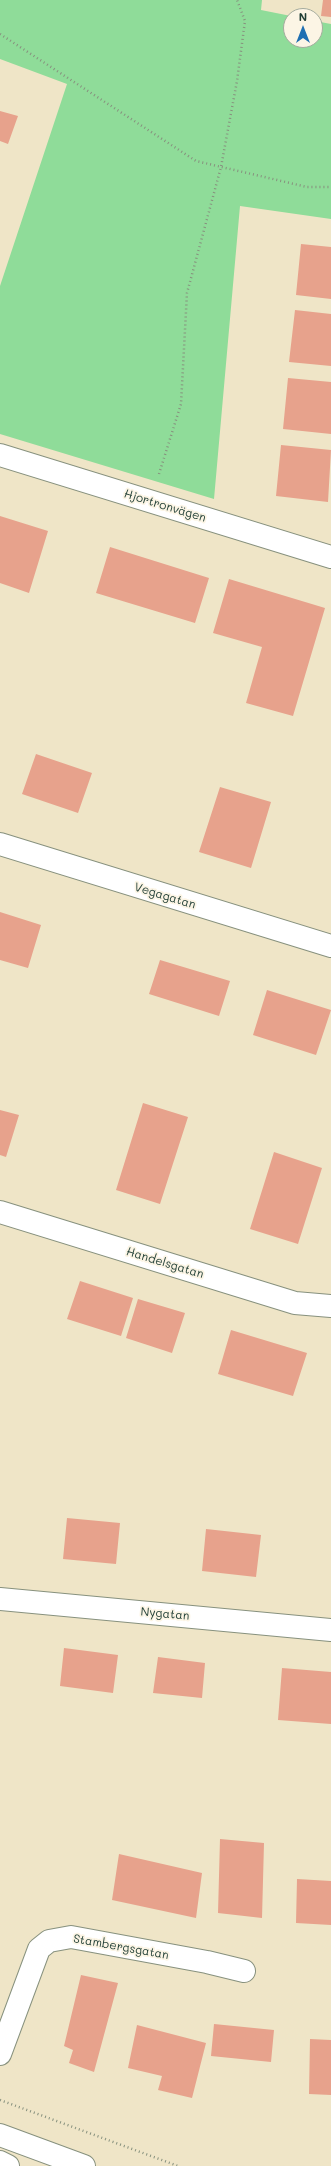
<!DOCTYPE html>
<meta charset="utf-8">
<style>
body{margin:0}
#map{position:relative;width:331px;height:2166px;overflow:hidden;background:#efe5c7;font-family:Mali,sans-serif}
canvas{display:block}
.north{position:absolute;left:283px;top:8px;width:40px;height:40px;box-sizing:border-box;background:#fcf5e5;border:1px solid #a4ab9e;border-radius:50%;rotate:0deg;font-size:11px;font-weight:700;line-height:16px;text-align:center;color:#1f3d34}
.north::after{content:'';display:block;margin:auto;width:14px;height:18px;background:#1f6fb2;clip-path:polygon(50% 0,100% 100%,50% 72%,0 100%)}
</style>
<div id="map">
<canvas width="331" height="2166"></canvas>
<div class="north">N</div>
</div>
<script>
const context = document.querySelector('canvas').getContext('2d');
context.lineJoin = 'round';
function fill(path, color) { context.fillStyle = color; context.fill(path, 'evenodd'); }
function stroke(path, color, width, dash) { context.strokeStyle = color; context.lineWidth = width; context.lineCap = dash ? 'butt' : 'round'; context.setLineDash(dash || []); context.stroke(path); }
function drawText(font, color, halo, rows, align = 'center') {
  context.font = font + ' Mali,sans-serif'; context.lineWidth = 3.5; context.setLineDash([]); context.textBaseline = 'middle'; context.strokeStyle = halo; context.fillStyle = color; for (const [text, x, y, turn = 0] of rows) {
    context.save(); context.translate(x, y); context.rotate((+turn || 0) * Math.PI / 180); context.textAlign = isNaN(turn) ? turn : align; if (halo) context.strokeText(text, 0, 0); context.fillText(text, 0, 0); context.restore();
  }
}
const green = new Path2D(`
 M0,0H262L261,10L291,16V40H315V21L331,24V219L240,206L214,499L0,434V286L67,84L0,59Z`);
const building = new Path2D(`
 M323,0H331V17L321,16Z
 M0,111L18,116L8,144L0,141Z
 M301,244L331,247V299L296,295Z
 M295,310L331,314V366L289,362Z
 M288,378L331,382V434L283,429Z
 M281,445L331,450L328,502L276,496Z
 M0,516L48,531L29,593L0,583Z
 M110,547L209,578L195,623L96,593Z
 M229,579L325,608L293,716L246,703L262,647L213,633Z
 M36,754L92,773L78,813L22,794Z
 M220,787L271,802L251,868L199,852Z
 M0,912L41,925L28,968L0,960Z
 M160,960L230,981L219,1016L149,994Z
 M267,990L331,1010L316,1055L253,1035Z
 M143,1103L188,1117L160,1204L116,1190Z
 M0,1110L19,1115L6,1157L0,1155Z
 M274,1152L322,1168L298,1244L250,1229Z
 M80,1281L133,1298L121,1336L67,1319Z
 M138,1299L185,1313L172,1353L126,1338Z
 M231,1330L307,1353L293,1396L218,1374Z
 M67,1518L120,1523L116,1564L63,1559Z
 M206,1529L261,1535L256,1577L202,1571Z
 M64,1648L118,1655L113,1693L60,1686Z
 M158,1657L205,1663L202,1698L153,1693Z
 M282,1668L331,1672V1724L278,1720Z
 M220,1839L264,1843L262,1918L218,1913Z
 M119,1854L202,1873L196,1918L112,1900Z
 M297,1879L331,1881V1925L296,1923Z
 M81,1975L118,1983L94,2072L69,2063L73,2050L64,2046Z
 M214,2024L274,2030L271,2062L211,2056Z
 M137,2025L206,2043L192,2098L158,2090L162,2076L128,2068Z
 M310,2039L331,2040V2095L309,2094Z`);
const path = new Path2D(`
 M0,34L196,161L307,187H331
 M159,474L181,404L187,293L221,167L237,81L245,21L237,0
 M0,2100L178,2166`);
const minor = new Path2D(`
 M0,455L331,557
 M0,844L331,946
 M0,1212L295,1303L331,1306
 M0,1599L331,1630
 M0,2054L39,1949L49,1941L71,1937L207,1962L244,1971
 M0,2135L84,2166
 M0,2162L8,2166`);
const streetNames = [
 ["Hjortronvägen",165,506,17],
 ["Vegagatan",165,896,17],
 ["Handelsgatan",165,1263,17],
 ["Nygatan",165,1614,5],
 ["Stambergsgatan",121,1947,10]
];
fill(green, '#8fdc99');
fill(building, '#e7a28c');
stroke(minor, '#87917e', 24);
stroke(path, '#87917e', 2.5, [1, 3]);
stroke(minor, '#fff', 22);
drawText('12px', '#1f3d34', '#fcf5e5', streetNames);
</script>
